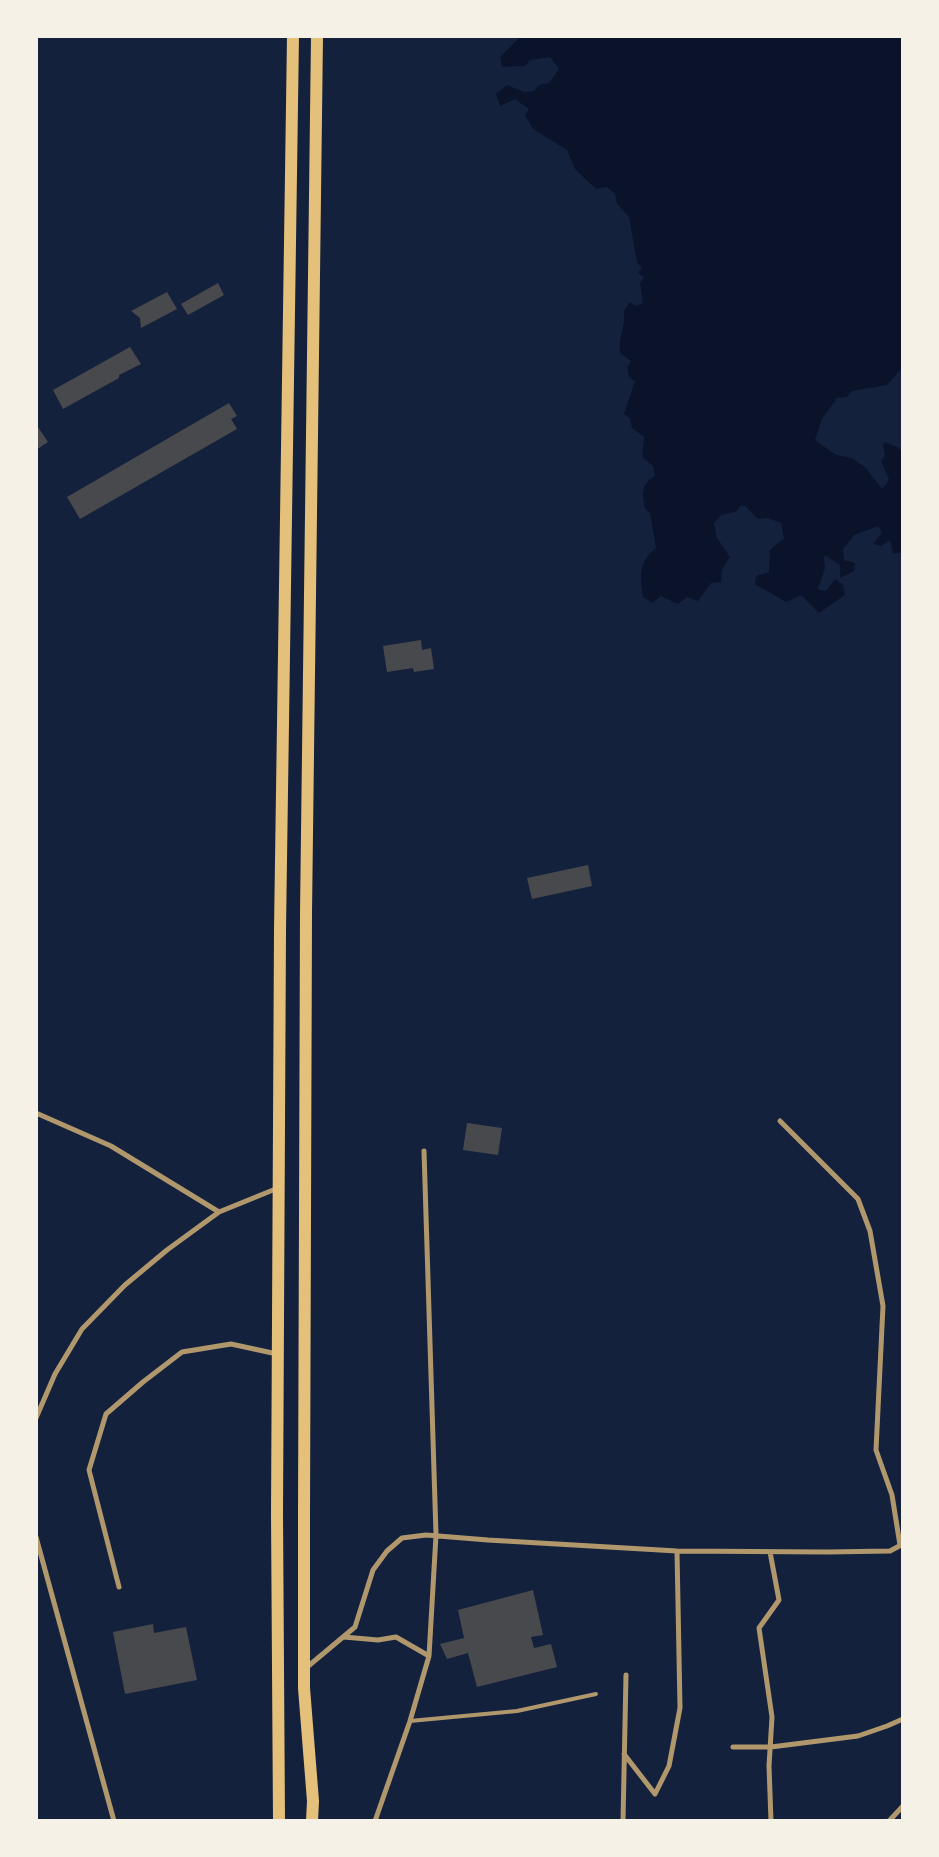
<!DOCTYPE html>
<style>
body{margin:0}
#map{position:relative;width:939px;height:1857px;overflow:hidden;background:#14213d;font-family:Overpass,sans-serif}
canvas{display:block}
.frame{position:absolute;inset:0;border:38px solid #f6f1e7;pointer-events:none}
</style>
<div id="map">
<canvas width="939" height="1857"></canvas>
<div class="frame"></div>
</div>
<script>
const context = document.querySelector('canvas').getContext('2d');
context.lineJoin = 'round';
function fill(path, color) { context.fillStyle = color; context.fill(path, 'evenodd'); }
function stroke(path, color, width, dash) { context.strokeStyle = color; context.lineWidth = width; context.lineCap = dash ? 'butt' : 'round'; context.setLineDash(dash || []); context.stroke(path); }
const water = new Path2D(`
 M518,36H903V367L887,385L852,391L847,397L837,398L822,419L815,440L836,455L852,458L866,468L882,489L889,480L881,461L885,455L883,445L885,442L899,448L903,454V552L893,554L890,540L881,546L873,544L882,533L878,526L854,535L843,549L844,560L855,563L854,571L840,578V565L825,555L824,558L825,568L818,589L826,591L835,579L843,585L845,595L819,613L801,595L786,602L755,584L756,576L769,572L770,550L784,538L781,523L768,518L758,519L745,506H740L736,512L721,515L714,523L717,538L730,557L722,569L721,582L711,583L698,601L687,597L678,604L661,596L652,603L643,597C640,576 638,562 656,548L650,513L645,509C642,494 641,484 655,476L653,466L642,457L644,437L632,428L630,418L624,414L635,381L629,377L627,367L631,361L620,353C618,338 626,326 624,311L630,302L636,306L643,303L640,283L644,277L638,273L642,267L637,263L629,217L617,204L615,194L607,187L596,189L575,169L567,150L533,129L525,115L529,109L515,99L500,106L496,94L507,85L524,92L534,91L539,85L549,83L559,69L550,57L530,60L525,66L502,67L500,57L518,39Z`);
const building = new Path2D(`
 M218,283L224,295L188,315L181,304Z
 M167,292L177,309L141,328L140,318L131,311Z
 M130,347L141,364L119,375V378L63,409L53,390Z
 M229,403L237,416L231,419L237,429L80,519L67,497Z
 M38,427L48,442L36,450V428Z
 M421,640L422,650L431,648L434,669L414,672L413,668L387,672L383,646Z
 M588,865L592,886L532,899L527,878Z
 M467,1123L502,1128L498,1155L463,1150Z
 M533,1590L543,1635L531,1637L534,1648L551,1644L557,1667L477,1687L468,1653L447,1659L440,1644L464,1638L458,1610Z
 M153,1624L154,1633L186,1627L197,1680L125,1694L113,1632Z`);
const service = new Path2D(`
 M410,1721L517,1711L596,1694`);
const minor = new Path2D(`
 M36,1113L111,1146L219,1212L278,1188
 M780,1121L858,1199L870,1231L883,1306L876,1450L892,1495L900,1545
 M424,1151L436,1535L429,1656
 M36,1418L55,1374L82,1329L125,1285L167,1250L219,1212
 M36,1537L114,1821
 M770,1552L779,1600L759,1628L772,1717L769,1766L771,1821
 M119,1587L89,1470L106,1414L143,1382L182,1352L231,1344L277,1354
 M344,1637L378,1640L396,1637L429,1656L410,1721L375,1821
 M306,1668L355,1627L373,1570L387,1551L402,1538L426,1535L488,1540L677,1551L827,1552L890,1551L903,1544
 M733,1747H771L858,1736L887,1726L903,1719
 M624,1754L655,1794L669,1766L680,1708L677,1551
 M623,1821L626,1675
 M889,1821L903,1806`);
const trunk = new Path2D(`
 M279,1821L277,1513L280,929L293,36
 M312,1821L313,1801L304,1688V1513L306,912L317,36`);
fill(water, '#0b132b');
fill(building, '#48494c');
stroke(service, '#b1986c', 4);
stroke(minor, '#b1986c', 5);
stroke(trunk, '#e5c07b', 12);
</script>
